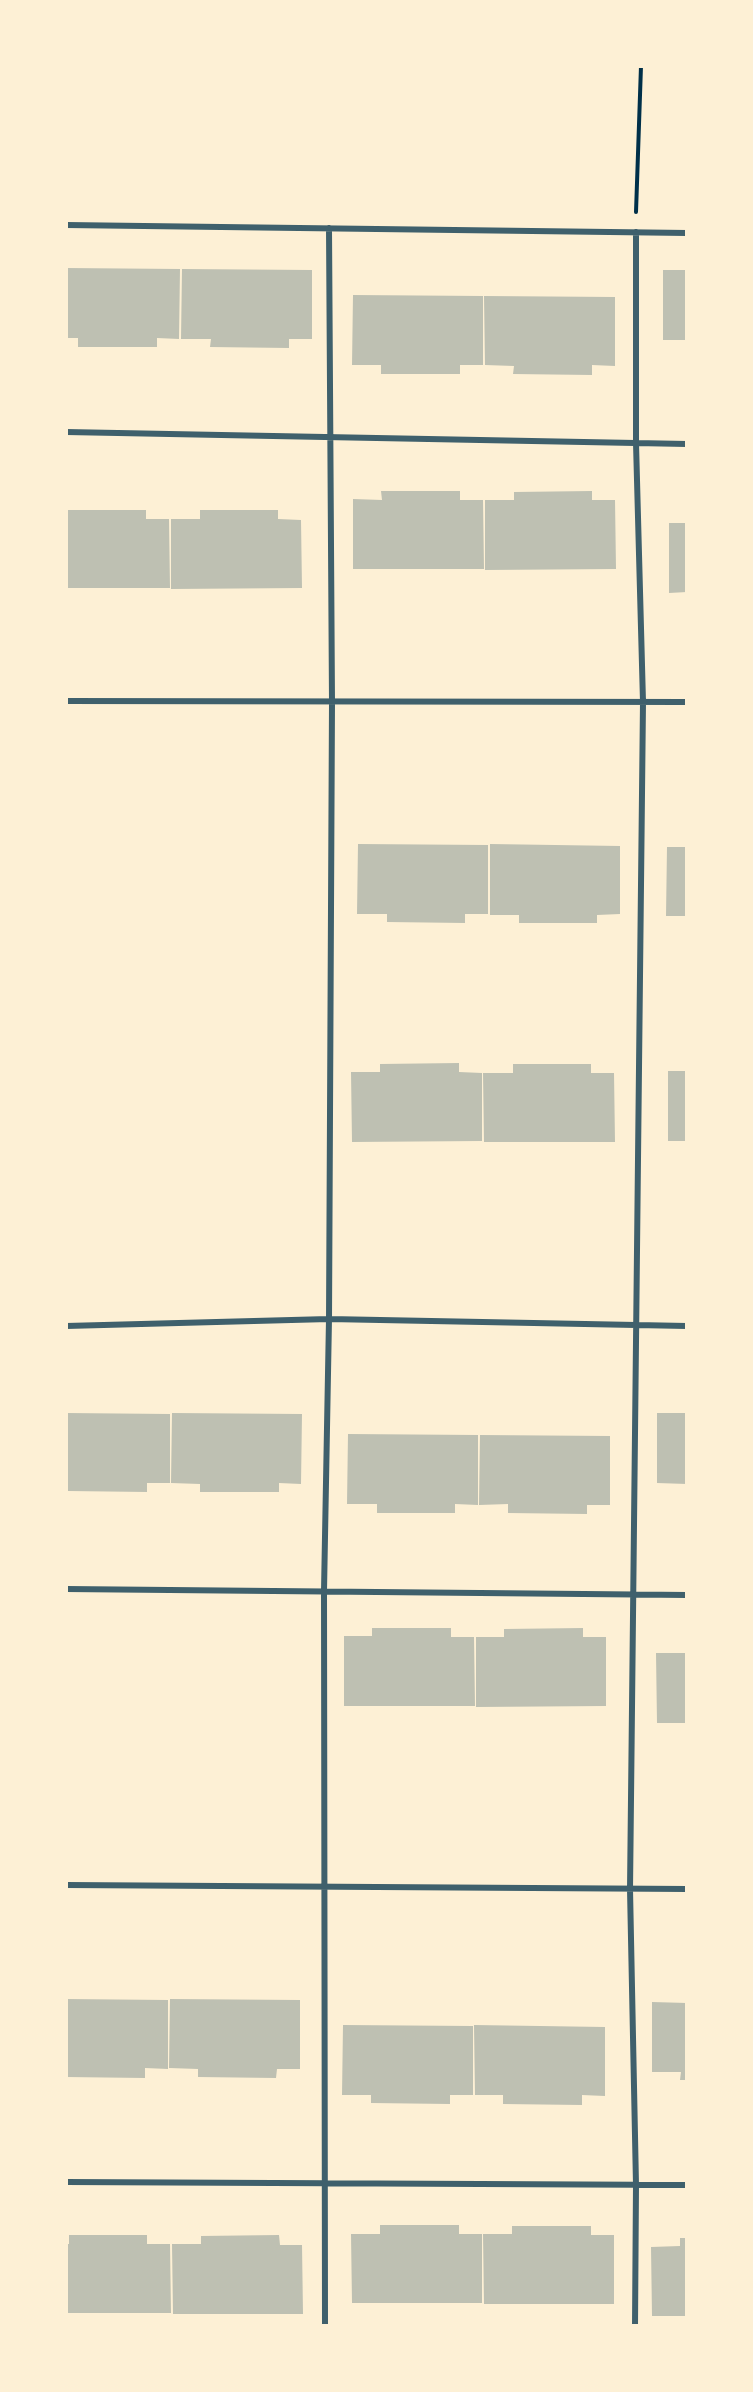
<!DOCTYPE html>
<style>
body{margin:0}
#map{position:relative;width:753px;height:2392px;overflow:hidden;background:#fdf0d5;font-family:"Source Serif 4",serif}
canvas{display:block}
.frame{position:absolute;inset:0;border:68px solid #fdf0d5;pointer-events:none}
</style>
<div id="map">
<canvas width="753" height="2392"></canvas>
<div class="frame"></div>
</div>
<script>
const context = document.querySelector('canvas').getContext('2d');
context.lineJoin = 'round';
function fill(path, color) { context.fillStyle = color; context.fill(path, 'evenodd'); }
function stroke(path, color, width, dash) { context.strokeStyle = color; context.lineWidth = width; context.lineCap = dash ? 'butt' : 'round'; context.setLineDash(dash || []); context.stroke(path); }
const building = new Path2D(`
 M66,268L180,269L179,339L157,338V347H78V338H66Z
 M182,269L312,270V339H289V348L210,347L211,339H181Z
 M663,270H687V340H663Z
 M353,295L483,296V365H460V374H381V365H352Z
 M484,296L615,297V366L592,365V375L513,374L514,366L485,365Z
 M381,491H460V500H483L484,569H353V499L382,500Z
 M592,491V500H615L616,569L485,570V500H514V492Z
 M67,510H146V519H169L170,588H66Z
 M200,510H278V519L301,520L302,588L171,589V519H200Z
 M669,523H687V592L669,593Z
 M358,844L488,845V914H465V923L387,922V914H357Z
 M490,844L620,846V914L597,915V923H519V915H490Z
 M667,847H687V916H666Z
 M459,1063V1072L482,1073V1141L352,1142L351,1072H380V1064Z
 M513,1064H591V1073H614L615,1142H484L483,1073H513Z
 M668,1071H687V1141H668Z
 M66,1413L170,1414V1483H147V1492L68,1491Z
 M172,1413L302,1414L301,1484L279,1483V1492H200V1484L171,1483Z
 M657,1413H687V1484L657,1483Z
 M348,1434L478,1435V1505L455,1504V1513H377V1504H347Z
 M480,1435L610,1436V1505H587V1514L508,1513V1504L479,1505Z
 M372,1628H451V1637H474L475,1706H344V1636H372Z
 M583,1628V1637H606V1706L476,1707V1637H504V1629Z
 M656,1653H687V1723H657Z
 M66,1999L168,2000V2069L145,2068V2078L66,2077Z
 M170,1999L300,2000V2069H277L276,2078L198,2077V2069L169,2068Z
 M652,2002L687,2003V2080H680L681,2072H652Z
 M343,2025L473,2026V2095H450V2104L371,2103V2095H342Z
 M474,2025L605,2027V2096L582,2095V2105L503,2104V2095H475Z
 M380,2225H459V2234H482V2303H352L351,2234H380Z
 M512,2226H591V2235H614V2304H484L483,2234H512Z
 M69,2235H147V2244H170L171,2313H66V2244H69Z
 M279,2235L280,2245H302L303,2314H173L172,2244H201V2236Z
 M680,2238H687V2316H652L651,2247L680,2246Z`);
const path = new Path2D(`
 M636,212L641,66`);
const minor = new Path2D(`
 M66,225L687,233
 M66,432L687,444
 M66,701L687,702
 M66,1326L329,1319L687,1326
 M66,1589L687,1595
 M66,1885L687,1889
 M66,2182L687,2185
 M325,2326L324,1591L329,1319L332,702L329,228
 M635,2326L636,2185L630,1889L643,702L636,443V232`);
fill(building, '#bec0b2');
stroke(path, '#003049', 4);
stroke(minor, '#3f606c', 6);
</script>
